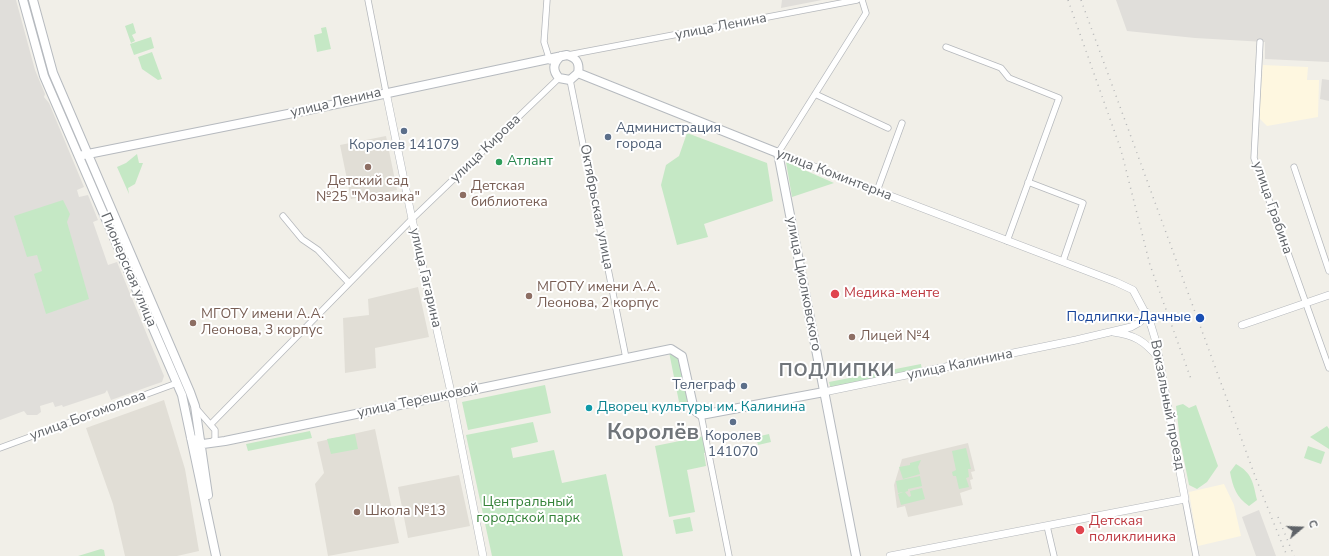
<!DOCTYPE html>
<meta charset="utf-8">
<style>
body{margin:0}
#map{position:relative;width:1329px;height:556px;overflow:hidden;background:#f1efe8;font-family:"Nunito Sans",sans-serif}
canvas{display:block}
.north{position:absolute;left:1281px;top:508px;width:40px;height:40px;-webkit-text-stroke:3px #fff;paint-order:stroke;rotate:71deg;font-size:11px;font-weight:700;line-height:16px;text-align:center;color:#5f6368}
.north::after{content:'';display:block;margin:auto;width:14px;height:18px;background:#5f6368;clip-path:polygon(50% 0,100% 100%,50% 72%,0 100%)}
</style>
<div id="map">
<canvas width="1329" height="556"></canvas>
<div class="north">С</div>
</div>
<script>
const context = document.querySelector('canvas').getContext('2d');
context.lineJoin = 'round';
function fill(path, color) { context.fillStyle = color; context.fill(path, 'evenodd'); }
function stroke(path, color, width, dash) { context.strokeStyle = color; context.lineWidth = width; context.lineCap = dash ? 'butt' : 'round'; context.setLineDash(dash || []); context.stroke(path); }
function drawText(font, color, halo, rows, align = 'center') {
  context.font = font + ' "Nunito Sans",sans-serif'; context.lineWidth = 4; context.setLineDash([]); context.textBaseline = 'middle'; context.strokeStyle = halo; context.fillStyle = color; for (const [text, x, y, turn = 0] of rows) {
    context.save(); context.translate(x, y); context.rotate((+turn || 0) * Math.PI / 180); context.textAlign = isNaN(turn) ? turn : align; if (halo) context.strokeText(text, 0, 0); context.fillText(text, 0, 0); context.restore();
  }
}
const commercial = new Path2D(`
 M1263,65L1308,67L1307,80H1319L1318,117L1267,126L1259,118Z
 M1224,484L1234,505L1241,536L1198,546L1189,492Z`);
const industrial = new Path2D(`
 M0,0H16L35,70L45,94L44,97L49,103L84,187L77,190L79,197L88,195L98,220L93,222L108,265L117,262L164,376L162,382L156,384L111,400L107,390L105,393L63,407L62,405L55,407L53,402L40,406L41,412L37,415H27L24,411L0,420Z
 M782,0H822L781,8Z
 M1116,0H1329V62L1265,59V42L1195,38L1127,31Z
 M1322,79L1329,80V101L1320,99Z
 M1259,510L1276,556H1256L1242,517Z`);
const education = new Path2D(`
 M386,136L397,190L351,199L340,145Z
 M418,287L429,337L375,348L376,368L345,373L343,318L369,315L368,299Z
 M164,400L185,469L199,551L177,556H125L113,504L86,428Z
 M375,429L399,543L328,556L315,484L324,473L317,442Z
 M968,443L975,471L971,472L973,479L970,480L972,489L960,493L963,505L908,517L905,506L897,508L894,485L902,459Z
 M459,475L470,526L408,538L398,487Z`);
const green = new Path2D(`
 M133,23L136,33L132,35L135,41L131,43L125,26Z
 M326,27L331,49L317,52L314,35L322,33L321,28Z
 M151,37L154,48L134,55L130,44Z
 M152,52L162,79L158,80L142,69L138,57Z
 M687,133L767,163L773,201L704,224L708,237L677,245L661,185L666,165L679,156Z
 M137,154L139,163H143L135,184L128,188L129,194L117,167L126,163Z
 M786,162L834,183L792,197Z
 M63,200L70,214L67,222L89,299L46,314L34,274L42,271L37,255L27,257L14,216Z
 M669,352L678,354L691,405L680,407Z
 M921,364L922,371L831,389L829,382Z
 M545,385L551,413L468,430L462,402Z
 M1183,404L1189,408L1196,405L1218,466L1207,482L1197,489L1189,485L1180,440L1176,406Z
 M533,422L538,442L511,448L513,458L554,450L562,483L606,474L623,556H492L466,435Z
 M1327,426L1329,429V449L1310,437Z
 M310,431L312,438L248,451L246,444Z
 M355,434L358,449L331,454L327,439Z
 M769,434L771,442L758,445L756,437Z
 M704,436L707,452L704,453L706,466L687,470L695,512L669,517L655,446Z
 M1308,446L1325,452L1321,464L1304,458Z
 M966,448L971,469H968L969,477L966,478L969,487L959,489L956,476H953L952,472L956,470L952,451Z
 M921,460L918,467L920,474L903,479L899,467L910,465V463Z
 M1236,464C1252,473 1253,482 1257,500L1249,506C1236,497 1233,487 1230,472Z
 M920,476L922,486L908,489V491L905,492L909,497L911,496L910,491L922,488L925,499L901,505L898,494L903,492L898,493L896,481Z
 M690,517L693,531L676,534L673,520Z
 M101,549L104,550L105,556H78Z`);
const minor = new Path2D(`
 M368,0L386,92
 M547,0L544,42L550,61
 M1260,42L1254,158L1329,368
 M946,47L1001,68L1009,78L1059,98L1007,241
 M568,55L857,0
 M570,80L626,358
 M815,94L888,128
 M778,153L866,13L862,0
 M1294,167L1329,271
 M1028,182L1083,203L1063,261
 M877,191L902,123
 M283,216L302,239L318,250L349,283
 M195,407L215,430V439L211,443
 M701,415L729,556
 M211,424L412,219L559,78
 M0,448L177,383
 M1185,499L1196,556
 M1047,526L1054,556`);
const tertiary = new Path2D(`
 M386,92L412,219L450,388L483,556
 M778,153L1116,282L1133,290L1150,322L1156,342L1185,499L890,556
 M1242,325L1329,295
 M1113,332C1135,335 1144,341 1158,357
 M824,392L1076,340L1131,327L1140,322L1146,312`);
const secondary = new Path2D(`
 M23,0L44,76L182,395L216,556
 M33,0L53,73L190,392L195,406L208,495
 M561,56C553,63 552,70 559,78L570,80L578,73
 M578,73L778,153L856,556
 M83,155L308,110L567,55C577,58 580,63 578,73
 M191,438L203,444L225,441L671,349L682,356L694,410L701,415L824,392`);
const rail = new Path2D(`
 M1068,0L1121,150L1150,265L1191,379
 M1081,0L1255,476L1287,556
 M1278,517L1294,556`);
const markers = [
 [404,131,4,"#5c6f8a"],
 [608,137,4,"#5c6f8a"],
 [499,162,4,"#2e9e5b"],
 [368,167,4,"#8d6e63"],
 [463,195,4,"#8d6e63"],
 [835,294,5,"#e0444e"],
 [529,296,4,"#8d6e63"],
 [1200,318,5,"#1a4fb4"],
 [193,323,4,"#8d6e63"],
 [852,337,4,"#8d6e63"],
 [744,386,4,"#5c6f8a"],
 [589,408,4,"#0f9aa8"],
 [733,422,4,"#5c6f8a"],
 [357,512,4,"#8d6e63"],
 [1080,530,5,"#e0444e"]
];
const streetNames = [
 ["улица Ленина",721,27,-11],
 ["улица Ленина",336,103,-13],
 ["улица Кирова",486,149,-44],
 ["улица Коминтерна",834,175,21],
 ["Октябрьская улица",596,207,79],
 ["улица Грабина",1272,208,71],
 ["Пионерская улица",128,270,67],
 ["улица Гагарина",425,278,77],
 ["улица Циолковского",803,284,79],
 ["улица Калинина",960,365,-12],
 ["улица Терешковой",418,401,-12],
 ["Вокзальный проезд",1167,405,79],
 ["улица Богомолова",88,416,-20]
];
const serviceNames = [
 ["Администрация",616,129,"left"],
 ["города",616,145,"left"],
 ["Королев 141079",404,146],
 ["Телеграф",736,386,"right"],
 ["Королев",733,437],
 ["141070",733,453]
];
const leisureNames = [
 ["Атлант",507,162]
];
const educationNames = [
 ["Детский сад",368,182,"center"],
 ["№25 \"Мозаика\"",368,198,"center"],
 ["Детская",471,187],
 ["библиотека",471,203],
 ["МГОТУ имени А.А.",537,288],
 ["Леонова, 2 корпус",537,304],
 ["МГОТУ имени А.А.",201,315],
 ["Леонова, 3 корпус",201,331],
 ["Лицей №4",860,337],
 ["Школа №13",365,512]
];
const healthNames = [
 ["Медика-менте",844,294],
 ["Детская",1089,522],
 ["поликлиника",1089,538]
];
const transitNames = [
 ["Подлипки-Дачные",1191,318]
];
const cultureNames = [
 ["Дворец культуры им. Калинина",597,408]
];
const parkNames = [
 ["Центральный",528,503],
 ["городской парк",528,519]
];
const districtNames = [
 ["ПОДЛИПКИ",837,372]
];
const townNames = [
 ["Королёв",653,434]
];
fill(commercial, '#fef7e0');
fill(industrial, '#e0deda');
fill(education, '#e1ded6');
fill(green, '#c5e8c5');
stroke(minor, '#b5b8bc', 7);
stroke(tertiary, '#b5b8bc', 8);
stroke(secondary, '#b6babf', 10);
stroke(minor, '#fff', 5.5);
stroke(tertiary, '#fff', 7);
stroke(secondary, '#fff', 8);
stroke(rail, '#b6b7b8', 1.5, [1, 5]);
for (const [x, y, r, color] of markers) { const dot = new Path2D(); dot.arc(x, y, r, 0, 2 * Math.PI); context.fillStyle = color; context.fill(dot); stroke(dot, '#fff', 1.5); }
drawText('14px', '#5f6368', '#fff', streetNames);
drawText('14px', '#4e5e75', '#fff', serviceNames);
drawText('14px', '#27864d', '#fff', leisureNames, 'left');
drawText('14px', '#785e54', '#fff', educationNames, 'left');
drawText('14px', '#be3a42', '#fff', healthNames, 'left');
drawText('14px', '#164399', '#fff', transitNames, 'right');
drawText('14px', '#0d838f', '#fff', cultureNames, 'left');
drawText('14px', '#348238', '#fff', parkNames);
context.letterSpacing = '1px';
drawText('bold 18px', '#70757a', '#fff', districtNames);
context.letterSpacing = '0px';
drawText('bold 22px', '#70757a', '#fff', townNames);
</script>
